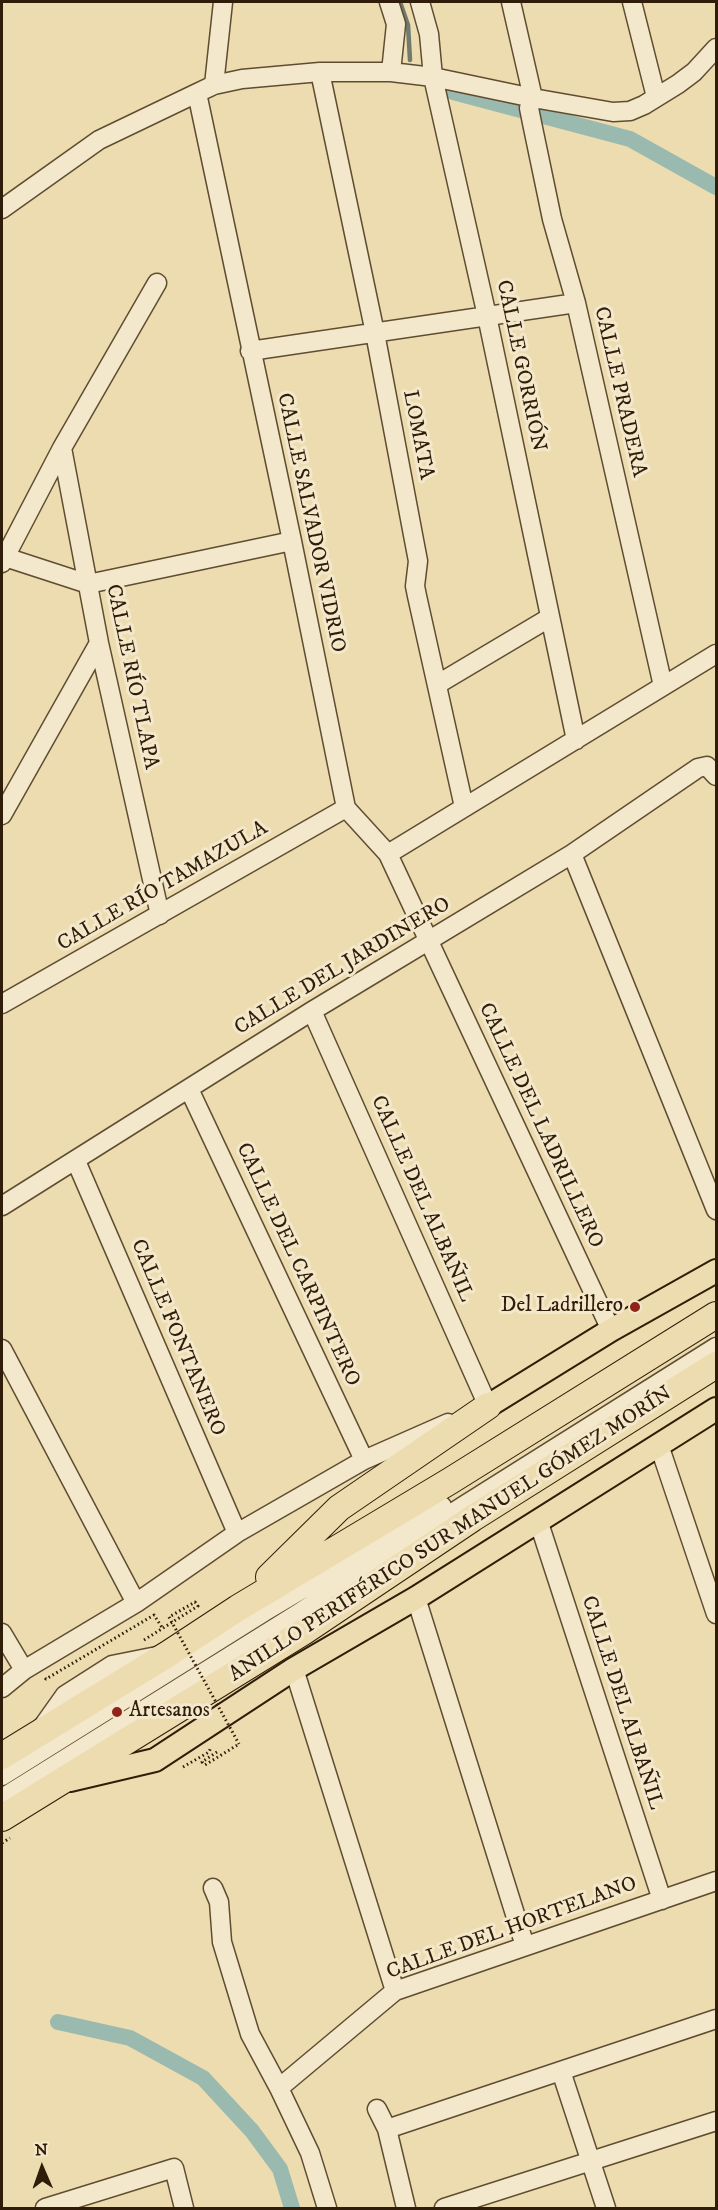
<!DOCTYPE html>
<meta charset="utf-8">
<style>
body{margin:0}
#map{position:relative;width:718px;height:2210px;overflow:hidden;background:#eddcaf;font-family:"IM FELL DW Pica",serif}
canvas{display:block}
.frame{position:absolute;inset:0;border:3px solid #301d09;pointer-events:none}
.north{position:absolute;left:12px;top:2138px;width:60px;height:60px;-webkit-text-stroke:4px #f3e8cb;paint-order:stroke;rotate:358deg;font-size:16px;font-weight:700;line-height:24px;text-align:center;color:#301d09}
.north::after{content:'';display:block;margin:auto;width:21px;height:27px;background:#301d09;clip-path:polygon(50% 0,100% 100%,50% 72%,0 100%)}
</style>
<div id="map">
<canvas width="718" height="2210"></canvas>
<div class="frame"></div>
<div class="north">N</div>
</div>
<script>
const context = document.querySelector('canvas').getContext('2d');
context.lineJoin = 'round';
function stroke(path, color, width, dash) { context.strokeStyle = color; context.lineWidth = width; context.lineCap = dash ? 'butt' : 'round'; context.setLineDash(dash || []); context.stroke(path); }
function drawText(font, color, halo, rows, align = 'center') {
  context.font = font + ' "IM FELL DW Pica",serif'; context.lineWidth = 6; context.setLineDash([]); context.textBaseline = 'middle'; context.strokeStyle = halo; context.fillStyle = color; for (const [text, x, y, turn = 0] of rows) {
    context.save(); context.translate(x, y); context.rotate((+turn || 0) * Math.PI / 180); context.textAlign = isNaN(turn) ? turn : align; if (halo) context.strokeText(text, 0, 0); context.fillText(text, 0, 0); context.restore();
  }
}
const stream = new Path2D(`
 M400,2L408,25L410,60`);
const canal = new Path2D(`
 M453,92L630,139L716,187
 M58,2022L130,2038L203,2078L252,2131L280,2169L292,2208`);
const path = new Path2D(`
 M144,1640L198,1606L195,1602L169,1617
 M45,1678L46,1679L154,1615L163,1629
 M217,1752L202,1762L205,1765L239,1744
 M183,1767L209,1752L211,1747
 M2,1843L10,1838`);
const minor = new Path2D(`
 M389,2L396,24L391,72
 M420,2L429,34L433,77L487,316L576,740
 M511,2L533,98L529,108L532,123L552,219L576,303L663,686
 M632,2L656,97
 M320,72L375,333L414,540L418,561L415,586L417,596L464,807
 M214,85L223,2
 M197,93L292,541L346,808L388,854L611,1330
 M2,209L99,140L197,93L214,85L242,79L320,72H391L433,77L533,98L613,112L630,111L644,105L678,84L694,72L716,48
 M250,351L576,303
 M62,448L99,643L160,915
 M2,556L88,584L292,541
 M2,563L62,448L157,283
 M438,684L549,618
 M2,815L99,643
 M388,854L716,654
 M572,854L716,1210
 M2,1004L346,808
 M312,1011L488,1406L479,1410
 M189,1089L364,1460
 M76,1161L237,1533
 M2,1206L312,1011L572,854L698,768L707,766L716,776
 M2,1349L136,1603
 M659,1445L716,1614
 M538,1520L662,1900
 M416,1598L525,1946
 M2,1633L24,1670
 M294,1669L395,1991
 M2,1688L24,1670L136,1603L237,1533L364,1460L448,1423
 M43,1726L65,1695L112,1665L157,1656
 M2,1776L264,1612L442,1506
 M2,1798L299,1613L463,1506L716,1347
 M213,1888L219,1902L222,1942L250,2034L279,2088L310,2153L327,2208
 M561,2071L606,2208
 M279,2088L395,1991L716,1881
 M377,2109L387,2129L406,2208
 M387,2129L716,2019
 M45,2208L174,2168L184,2208
 M444,2208L716,2121`);
const major = new Path2D(`
 M488,1406L611,1330L716,1271
 M70,1780L155,1760L294,1669L416,1598L716,1409`);
const highway = new Path2D(`
 M269,1577L339,1508L488,1406
 M2,1756L168,1654L238,1608L450,1481L716,1315
 M2,1818L303,1632L473,1518L716,1365`);
const pathBridge = new Path2D(`
 M169,1617L239,1744`);
const markers = [
 [635,1307,6,"#8f2418"],
 [117,1712,6,"#8f2418"]
];
const streetNames = [
 ["CALLE GORRIÓN",520,366,78],
 ["CALLE PRADERA",619,392,77],
 ["LOMATA",417,435,79],
 ["CALLE SALVADOR VIDRIO",310,523,78],
 ["CALLE RÍO TLAPA",131,677,78],
 ["CALLE RÍO TAMAZULA",163,887,-30],
 ["CALLE DEL JARDINERO",343,967,-31],
 ["CALLE DEL LADRILLERO",540,1126,65],
 ["CALLE DEL ALBAÑIL",421,1199,66],
 ["CALLE DEL CARPINTERO",297,1265,65],
 ["CALLE FONTANERO",177,1338,67],
 ["ANILLO PERIFÉRICO SUR MANUEL GÓMEZ MORÍN",451,1535,-33],
 ["CALLE DEL ALBAÑIL",621,1703,72],
 ["CALLE DEL HORTELANO",512,1929,-20]
];
const poiNames = [
 ["Del Ladrillero",623,1307],
 ["Artesanos",129,1712,"left"]
];
stroke(stream, '#707b6d', 4.5);
stroke(canal, '#9abab0', 16);
stroke(minor, '#5f4d32', 21);
stroke(major, '#301d09', 26);
stroke(highway, '#301d09', 28);
stroke(path, '#301d09', 3, [1.5, 3]);
stroke(minor, '#f3e8cb', 18);
stroke(major, '#eddcaf', 22);
stroke(highway, '#eddcaf', 26);
stroke(pathBridge, '#301d09', 3, [1.5, 3]);
for (const [x, y, r, color] of markers) { const dot = new Path2D(); dot.arc(x, y, r, 0, 2 * Math.PI); context.fillStyle = color; context.fill(dot); stroke(dot, '#f3e8cb', 2); }
drawText('21px', '#301d09', '#f3e8cb', streetNames);
drawText('21px', '#301d09', '#f3e8cb', poiNames, 'right');
</script>
